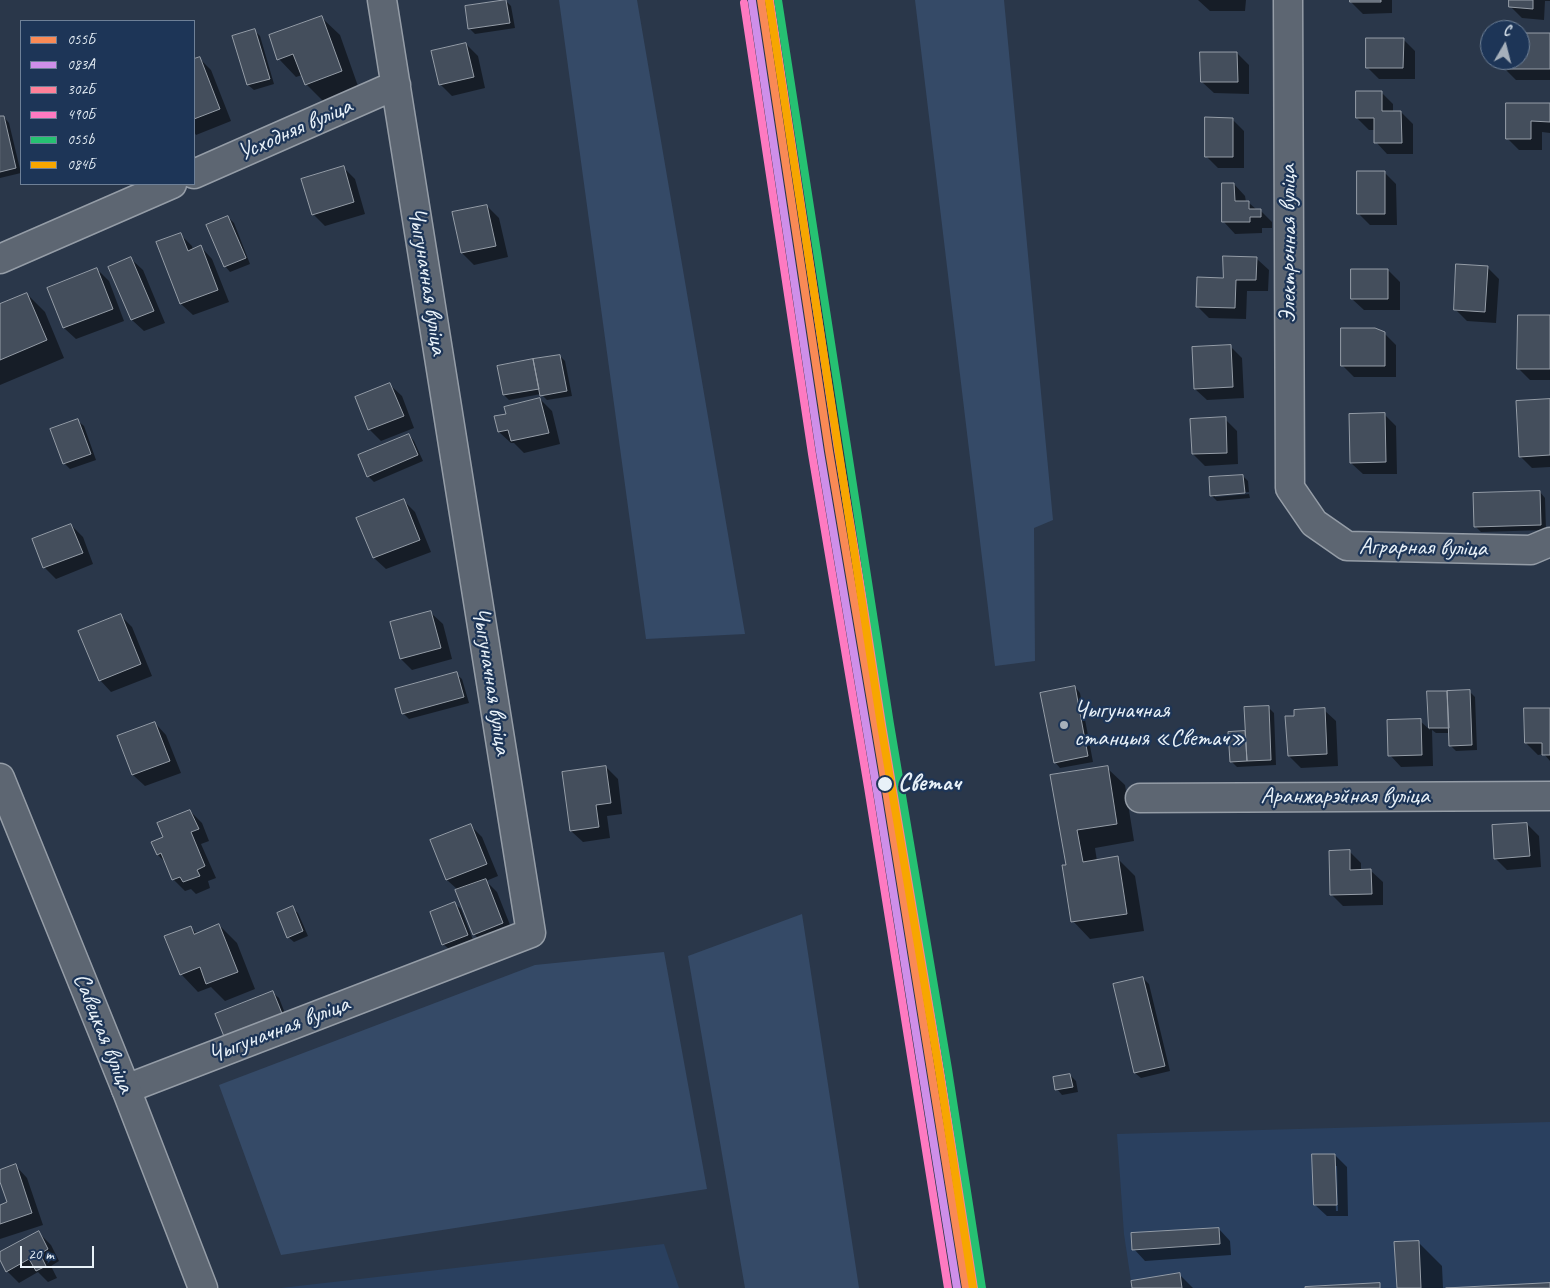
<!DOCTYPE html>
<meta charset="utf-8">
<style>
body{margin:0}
#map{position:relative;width:1550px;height:1288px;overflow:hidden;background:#2a374a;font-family:Caveat,sans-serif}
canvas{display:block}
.legend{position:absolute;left:20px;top:20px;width:175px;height:165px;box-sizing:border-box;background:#1d3557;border:1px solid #6e8097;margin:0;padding:6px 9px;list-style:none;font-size:15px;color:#e8f1f8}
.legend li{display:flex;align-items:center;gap:10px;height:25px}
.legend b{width:25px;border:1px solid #6e8097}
.north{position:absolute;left:1480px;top:20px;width:50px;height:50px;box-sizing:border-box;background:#1d3557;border:1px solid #6e8097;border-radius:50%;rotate:8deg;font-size:14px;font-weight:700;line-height:20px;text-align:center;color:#e8f1f8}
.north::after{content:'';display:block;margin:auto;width:18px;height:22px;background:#a6b0bb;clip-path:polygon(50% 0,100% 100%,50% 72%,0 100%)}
.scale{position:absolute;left:20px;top:1246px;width:74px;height:22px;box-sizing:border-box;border:2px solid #e8f1f8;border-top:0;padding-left:6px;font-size:15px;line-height:18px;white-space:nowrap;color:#e8f1f8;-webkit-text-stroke:4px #1d3557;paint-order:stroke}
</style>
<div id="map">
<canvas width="1550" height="1288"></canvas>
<ul class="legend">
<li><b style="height:6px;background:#f98a56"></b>055Б</li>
<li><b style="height:6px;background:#ce8fe9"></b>083А</li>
<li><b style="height:6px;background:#ff8098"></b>302Б</li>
<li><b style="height:6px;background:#fe7ac1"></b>490Б</li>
<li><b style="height:6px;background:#26c172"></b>055Ь</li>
<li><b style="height:6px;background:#f7a600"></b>084Б</li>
</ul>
<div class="north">С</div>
<div class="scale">20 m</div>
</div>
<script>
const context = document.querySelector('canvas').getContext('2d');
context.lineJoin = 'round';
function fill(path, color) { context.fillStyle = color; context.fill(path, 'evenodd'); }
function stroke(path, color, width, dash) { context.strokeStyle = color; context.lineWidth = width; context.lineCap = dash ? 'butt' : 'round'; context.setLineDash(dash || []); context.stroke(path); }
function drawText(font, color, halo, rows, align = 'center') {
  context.font = font + ' Caveat,sans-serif'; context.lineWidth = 4.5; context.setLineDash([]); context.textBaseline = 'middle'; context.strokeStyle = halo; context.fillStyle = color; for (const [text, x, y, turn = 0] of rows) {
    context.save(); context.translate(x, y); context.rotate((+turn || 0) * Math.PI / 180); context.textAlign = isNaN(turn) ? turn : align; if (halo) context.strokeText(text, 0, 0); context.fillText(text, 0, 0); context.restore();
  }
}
const built = new Path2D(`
 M1550,1122V1288H1132L1124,1234L1117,1134Z
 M664,1244L679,1288H281Z`);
const green = new Path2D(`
 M559,0H637L745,634L646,639Z
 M915,0H1004L1053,520L1034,528L1035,661L995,666Z
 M802,914L859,1288H745L688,956Z
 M664,952L707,1189L281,1255L219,1085L535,965Z`);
const shadow = new Path2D(`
 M1198,0H1246L1245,11H1210Z
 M1351,0H1392V13L1363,14L1351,2Z
 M1510,0H1550V1H1545L1544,20L1522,18L1510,6Z
 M506,1L511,6L515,28L475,34L470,29Z
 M322,18L340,35L359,89L324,102L306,84L302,75L296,77L279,59Z
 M255,31L260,36L274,84L254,90L248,85Z
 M1520,35H1550V80H1516L1504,68V60H1520Z
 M1403,39L1415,51V79H1379L1367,67Z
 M466,44L478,56L485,88L452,96L440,84Z
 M1237,53L1249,65V94L1214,93L1202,82Z
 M199,58L211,70L231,121L196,135L194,132V60Z
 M1381,92L1393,104V112H1401L1413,124V154H1387L1376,142V130H1369L1357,118Z
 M1550,104V133L1542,132V150H1519L1507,138Z
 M4,117L9,123L21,173L0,178V118Z
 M1232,119L1244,131V168H1218L1206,156Z
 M344,168L355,179L365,214L325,226L313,214Z
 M1385,173L1396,184L1397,225H1370L1358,213Z
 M1234,184L1245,196L1246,202H1248L1257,210H1260L1272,222V228H1262V233L1235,234L1224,222Z
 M487,206L499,218L508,257L474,265L462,253Z
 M228,217L234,223L250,264L230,272L225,266Z
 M180,234L192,246L193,250L201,247L212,259L229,302L193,315L181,304Z
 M131,259L143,270L165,323L144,331L132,320Z
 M1257,259L1269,270L1268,291H1247L1246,319L1209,318L1197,306L1224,279Z
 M1487,267L1499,279L1496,323L1467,321L1455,309Z
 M97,269L109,281L124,321L76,339L64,328L48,288Z
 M1388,270L1400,282V310H1364L1352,299Z
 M27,294L45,312L64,358L0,385V306Z
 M1550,316V380H1530L1518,368Z
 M1384,333L1396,345V377H1354L1342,365Z
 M1230,346L1242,358L1244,398L1207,400L1195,389Z
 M560,356L565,361L572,396L547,400L541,394L509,400L504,395Z
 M390,385L402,396L414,428L381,441L369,429Z
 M540,399L552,411L560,444L524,453L514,443H511L499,432L507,415Z
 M1550,401V467L1532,468L1520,456Z
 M1384,414L1396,426L1397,474H1363L1351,463Z
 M1225,419L1237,431L1238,464L1205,466L1193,454Z
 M78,421L84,426L96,460L70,469L64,463Z
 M409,435L414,441L423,461L374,482L368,476Z
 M1243,476L1248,481L1249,492L1215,494V497L1249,494L1250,498L1217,501L1211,495Z
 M1540,492L1545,498L1546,530L1481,532L1475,526Z
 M403,500L415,512L431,552L386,569L374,558L358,518Z
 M71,525L83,537L93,564L56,579L44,567Z
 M431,613L443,624L452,659L412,670L401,659Z
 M120,615L132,627L152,676L111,692L100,680Z
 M456,674L462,679L469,703L409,719L403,713Z
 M1075,687L1080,693L1093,762L1060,768L1055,762Z
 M1469,691L1475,697L1477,750L1456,751L1451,746L1450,733H1436L1432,730L1433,766L1401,767L1390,755L1420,721L1430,730L1429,692Z
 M1268,707L1274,713L1276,765L1237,767L1231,761L1230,734L1247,733Z
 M1550,709V761L1544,754L1538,755L1526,743Z
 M1324,710L1336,721L1338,766L1301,768L1289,756Z
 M155,723L166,735L181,773L145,786L133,775Z
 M606,767L618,779L622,814L607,816L610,838L583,842L571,831Z
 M1107,768L1125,785L1134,841L1095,848L1097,861L1117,858L1135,876L1144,931L1090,939L1073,921L1067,866L1052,777Z
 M190,811L202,823L209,841L201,844L216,878L208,881L210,888L196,894L191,889L185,891L173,879L166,863L158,855L153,842L165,837Z
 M1527,824L1539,836L1541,867L1507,870L1495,858Z
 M471,826L482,837L498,876L486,881L497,892L514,935L485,946L474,934L458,890L447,880L432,841Z
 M1349,851L1361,863V871H1371L1383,882V905L1343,906L1331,894Z
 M455,904L461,909L473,940L449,949L443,944Z
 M292,908L298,913L308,936L294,942L288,937Z
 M219,925L237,943L255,989L225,1001L211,987L198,992L181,974L190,927L197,934Z
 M1143,978L1149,984L1170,1071L1141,1078L1135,1073Z
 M273,993L279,998L288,1021L231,1044Z
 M1070,1075L1076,1081L1078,1092L1062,1095L1057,1089Z
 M1335,1155L1347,1167L1348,1216H1327L1315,1205ZM1334,1166H1337L1338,1211H1336Z
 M16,1166L27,1178L43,1225L0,1239V1206L8,1203L0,1178V1171Z
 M1219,1229L1230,1241L1231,1255L1145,1261L1134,1249Z
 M39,1233L51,1245L59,1261L51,1266L57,1278L48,1282L38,1272L19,1283L7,1271L0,1258V1253Z
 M1418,1242L1442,1266L1443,1288H1398Z
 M1179,1274L1193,1288H1133Z`);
const building = new Path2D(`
 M506,0L510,23L468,29L465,6Z
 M1350,0H1381V2H1350Z
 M1509,0H1533V9L1509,7Z
 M322,16L342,71L305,85L293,54L277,60L269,35Z
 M255,29L270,79L247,85L232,36Z
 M1520,33H1550V69H1503V60H1520Z
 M1366,38H1404L1403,68H1366Z
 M466,43L474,77L439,85L431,51Z
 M1200,52H1237L1238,82H1201Z
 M200,57L220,109L194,119V59Z
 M1356,91H1382V111H1401L1402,143H1374V118H1356Z
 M1506,103H1550V122L1531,121V139H1506Z
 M0,116H4L16,168L0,172Z
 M1205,117L1233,118V157H1205Z
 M344,166L354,202L312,215L301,179Z
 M1357,171H1385V214H1357Z
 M1222,183H1234L1235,201H1249V209H1261V217H1250V222H1222Z
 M487,205L496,246L461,253L452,212Z
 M228,216L246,258L224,267L206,225Z
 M181,233L188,251L201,245L218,290L180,304L156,242Z
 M1223,256L1257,257L1256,280H1236L1235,308L1196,307L1197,277L1223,278Z
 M131,257L154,311L131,320L108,267Z
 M1456,264L1488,266L1485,312L1454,310Z
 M97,268L113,309L63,328L47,288Z
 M1351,269H1388V299H1351Z
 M27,293L47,340L0,360V304Z
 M1518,315H1550V369H1517Z
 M1341,328H1375L1385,332V366H1341Z
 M1231,345L1233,387L1194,389L1192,347Z
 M560,355L567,391L540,396L533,359Z
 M533,359L539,389L503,395L497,366Z
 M390,383L404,416L368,430L355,397Z
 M540,398L549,433L511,441L508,430L498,432L494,416L506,414L504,407Z
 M1550,399V455L1519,457L1516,401Z
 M1385,413L1386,462L1350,463L1349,414Z
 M1226,417L1227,453L1192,454L1190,419Z
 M78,419L91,454L63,464L50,429Z
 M409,434L418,455L367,477L358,455Z
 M1243,475L1245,493L1210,496L1209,477Z
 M1540,491L1541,525L1474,527L1473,493Z
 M404,499L420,540L373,558L356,518Z
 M71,524L83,553L43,568L32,539Z
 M431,611L441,648L400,659L390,622Z
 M121,614L141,664L99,681L78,631Z
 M457,672L464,697L402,714L395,689Z
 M1075,686L1088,756L1054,763L1040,693Z
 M1470,690L1472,745L1449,746L1447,691Z
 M1427,691H1447L1449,728H1429Z
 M1269,706L1271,760L1247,761L1244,707Z
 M1325,708L1327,754L1288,756L1285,716H1294V710Z
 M1524,708H1550V755H1542V743H1525Z
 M1421,719L1422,755L1388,756L1387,720Z
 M155,722L170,761L132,775L117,736Z
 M1245,731L1247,761L1230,762L1228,732Z
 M606,766L611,803L596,805L599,827L570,831L562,772Z
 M1108,766L1117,824L1077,830L1083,862L1118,856L1127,914L1071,922L1062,865H1066L1050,775Z
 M190,810L199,829L191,832L205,866L197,870L200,876L183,882L180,877L172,880L161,853L157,855L151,842L163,837L157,823Z
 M1527,823L1530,856L1494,859L1492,825Z
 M471,824L487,864L446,880L430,840Z
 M1350,850V870L1371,869L1372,894L1330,895L1329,851Z
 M486,879L503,923L473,935L455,890Z
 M455,902L468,935L442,945L430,912Z
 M293,906L303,931L287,938L277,913Z
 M219,924L238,972L206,984L200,967L180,975L164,936L191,926L194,934Z
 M1143,977L1165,1066L1134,1073L1113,984Z
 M273,991L283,1016L225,1039L215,1014Z
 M1070,1074L1073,1087L1055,1090L1053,1077Z
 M1312,1154H1335L1337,1205H1314Z
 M16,1164L32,1213L0,1224V1205L7,1202L0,1182V1170Z
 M1219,1228L1220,1244L1132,1250L1131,1233Z
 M39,1231L48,1249L40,1254L46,1266L36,1271L29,1259L6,1272L0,1260V1252Z
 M1419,1241L1421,1288H1397L1394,1242Z
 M1180,1273L1182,1288H1132L1131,1281Z
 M1380,1283V1288H1305V1287Z
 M1550,1283V1288H1446Z`);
const minor = new Path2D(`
 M1288,0L1290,488L1314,523L1347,546L1531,550L1550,542
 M194,174L396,85
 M0,259L172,184
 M1140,798L1550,796
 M126,1089L531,933L382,0`);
const major = new Path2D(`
 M0,778L126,1089L203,1288`);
const rail1 = new Path2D(`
 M761,0L829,451L885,784L966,1288`);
const rail2 = new Path2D(`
 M752,1L820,452L876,785L957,1288`);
const rail3 = new Path2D(`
 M770,0L838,450L894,783L975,1287`);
const rail4 = new Path2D(`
 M744,3L812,454L868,787L948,1288`);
const rail5 = new Path2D(`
 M778,0L890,724L948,1069L982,1288`);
const rail6 = new Path2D(`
 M769,1L881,725L939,1070L973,1288`);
const markers = [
 [1064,725,5,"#a6b0bb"],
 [885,784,8,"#e8f1f8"]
];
const streetNames = [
 ["Усходняя вуліца",295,130,-24],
 ["Электронная вуліца",1289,244,-90],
 ["Чыгуначная вуліца",427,281,81],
 ["Аграрная вуліца",1423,548,1],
 ["Чыгуначная вуліца",491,681,81],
 ["Аранжарэйная вуліца",1345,797],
 ["Чыгуначная вуліца",279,1030,-21],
 ["Савецкая вуліца",103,1033,68]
];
const poiNames = [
 ["Чыгуначная",1074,711],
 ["станцыя «Светач»",1074,739]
];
const stopNames = [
 ["Светач",898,784]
];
fill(built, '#2a405f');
fill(green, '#354a67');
fill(shadow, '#0007');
fill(building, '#444e5c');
stroke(building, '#959da7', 1);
stroke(minor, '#959da7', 31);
stroke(major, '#959da7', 31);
stroke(minor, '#5d6672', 28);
stroke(major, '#5d6672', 28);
stroke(rail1, '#f98a56', 8);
stroke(rail2, '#ce8fe9', 8);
stroke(rail3, '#ff8098', 8);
stroke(rail4, '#fe7ac1', 8);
stroke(rail5, '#26c172', 8);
stroke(rail6, '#f7a600', 8);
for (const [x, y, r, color] of markers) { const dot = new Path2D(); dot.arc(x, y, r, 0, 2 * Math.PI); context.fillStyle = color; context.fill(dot); stroke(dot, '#1d3557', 2); }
drawText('24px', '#e8f1f8', '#1d3557', streetNames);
drawText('24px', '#e8f1f8', '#1d3557', poiNames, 'left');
drawText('bold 24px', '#e8f1f8', '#1d3557', stopNames, 'left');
</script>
